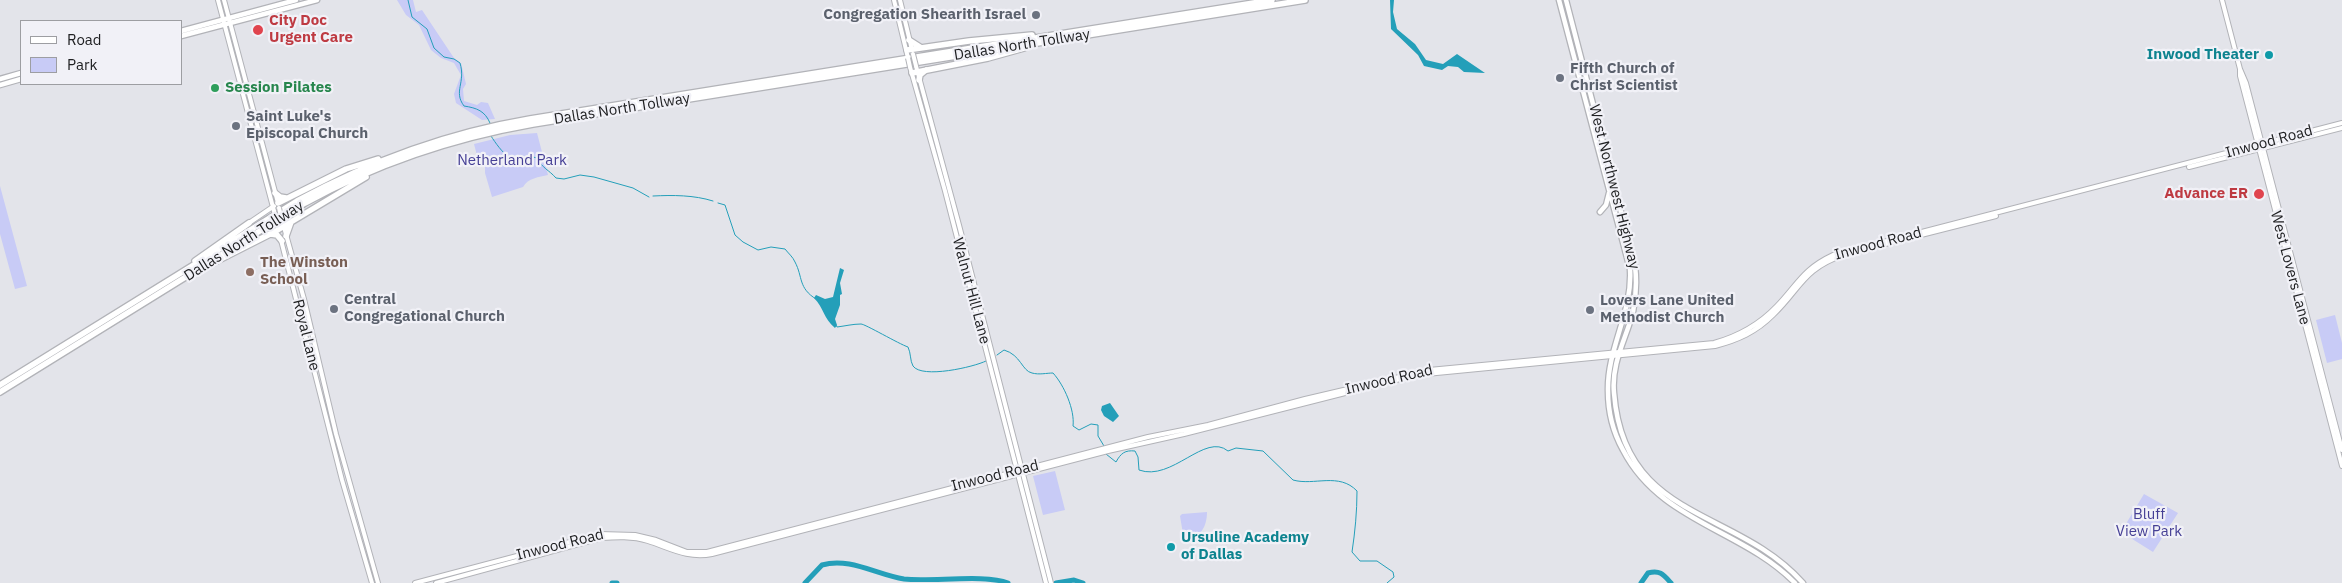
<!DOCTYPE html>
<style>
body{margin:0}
#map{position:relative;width:2342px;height:583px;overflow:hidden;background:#e3e4ea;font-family:"IBM Plex Sans",sans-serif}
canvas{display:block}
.legend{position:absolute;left:20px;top:20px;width:162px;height:65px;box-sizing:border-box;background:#f1f1f7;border:1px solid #9d9ea2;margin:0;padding:6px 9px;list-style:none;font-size:15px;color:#202123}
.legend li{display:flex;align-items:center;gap:10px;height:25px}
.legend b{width:25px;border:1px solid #9d9ea2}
</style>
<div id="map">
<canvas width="2342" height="583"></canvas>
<ul class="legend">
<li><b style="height:6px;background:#fff"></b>Road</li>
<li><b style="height:14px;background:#c8cbf6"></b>Park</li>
</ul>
</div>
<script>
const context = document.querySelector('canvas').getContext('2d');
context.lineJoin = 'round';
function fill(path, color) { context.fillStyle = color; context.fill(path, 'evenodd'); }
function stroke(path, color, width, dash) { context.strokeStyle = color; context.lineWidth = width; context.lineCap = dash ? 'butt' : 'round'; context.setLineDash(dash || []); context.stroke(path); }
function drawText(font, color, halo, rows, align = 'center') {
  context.font = font + ' "IBM Plex Sans",sans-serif'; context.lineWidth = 4.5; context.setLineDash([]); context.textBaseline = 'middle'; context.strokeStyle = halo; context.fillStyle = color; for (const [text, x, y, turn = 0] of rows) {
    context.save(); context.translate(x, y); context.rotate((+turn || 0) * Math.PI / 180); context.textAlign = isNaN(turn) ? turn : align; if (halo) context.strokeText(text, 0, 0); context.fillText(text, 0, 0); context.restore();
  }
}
const green = new Path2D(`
 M397,0H413L416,12L422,10L454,58L461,63L466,84L463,89L464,101L477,105L481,102L488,103L495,119L482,120L456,103L454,94L461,75L454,63L441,58L431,50L419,25L406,15Z
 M537,133L548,175C539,177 528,178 523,187L492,197L485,173V164L479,163L474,144L510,135Z
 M0,186L27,286L15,289L0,234Z
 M2335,315L2342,343V359L2327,363L2316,320Z
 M1055,471L1065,510L1043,515L1033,476Z
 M2144,494L2178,513L2153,552L2121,532Z
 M1207,512C1207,527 1200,539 1184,540L1180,516L1182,514Z`);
const water = new Path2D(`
 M1390,0H1394L1393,12L1397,29L1415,44L1426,60L1443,64L1457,54L1485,73L1464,72L1458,67L1448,66L1442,70L1424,66L1418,55L1391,29Z
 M840,268L844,270L840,283L842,294L840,295V305L835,319L837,325L835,328C823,318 824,308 814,298L816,295L825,299L833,297Z
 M1110,403L1119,416L1113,422L1104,416L1101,410L1102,406Z`);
const stream = new Path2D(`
 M408,0L412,17L427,29L434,48L444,57L454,59L460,63C466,83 453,91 464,106C477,108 485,111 490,123
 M491,136C500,150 517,173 533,157L537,158C542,168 549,170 556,178L564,179L580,175L594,177L633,188L649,197
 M653,196C673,195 694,195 713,201
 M718,203L725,205L735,235L743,242L758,250L771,247L785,249C788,253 793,257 795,262C803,277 798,288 816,299
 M836,325L837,327C845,326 853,324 861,324C865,324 899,344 908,347C911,353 910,361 913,366C922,379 974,367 986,361
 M997,355L1004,350C1021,355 1022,371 1032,373C1039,375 1047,373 1053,373C1064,385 1075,410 1073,426L1079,430L1091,424L1098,425V436L1104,446
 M1106,454L1116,462C1121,453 1125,450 1135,451L1138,457L1139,470C1172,482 1205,432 1228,451L1236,448L1263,451L1293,480C1314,486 1339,472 1357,491C1357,512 1355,532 1352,552L1360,561H1377L1393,572L1394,577L1387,583`);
const river = new Path2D(`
 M612,583H617
 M805,583L822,565C850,557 877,575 904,579C931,582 986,574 1008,583
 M1056,583L1074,580L1083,583
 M1641,583L1648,573C1660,570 1663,574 1671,583`);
const secondary = new Path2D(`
 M218,0L274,211
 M224,0L278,203
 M894,0L908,58
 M900,0L912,50
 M2222,0L2240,69V76L2342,466
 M916,66L959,225L1051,583
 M910,67L945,191L1046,583
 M2240,69L2246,83L2342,450
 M2189,167L2342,128
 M282,220L304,299L336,434L378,583
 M249,223L274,206
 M281,240L342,480L372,583
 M415,583L600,534L635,535L656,540L687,552H707L1148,437L1208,425L1305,399L1429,370L1714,343C1739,336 1759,325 1777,306C1798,284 1803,269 1833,255L2342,123
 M436,583L601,538C616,537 632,536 648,541C670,548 688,559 712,554L1108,451L1184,434L1416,375L1715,346C1738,340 1756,332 1773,315C1802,287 1802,269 1846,254L1996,216`);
const primary = new Path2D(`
 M1559,0L1630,269C1633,312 1607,348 1608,391C1608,412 1613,432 1623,450C1660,522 1742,529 1795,583
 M1566,0L1635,266C1637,282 1636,297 1633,312C1626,339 1611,363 1614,393C1624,522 1736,507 1803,583
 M181,31L296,0
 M181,36L317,0
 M0,79L21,73
 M0,85L21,79
 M1600,212L1606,205L1609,193`);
const motorway = new Path2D(`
 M909,40L920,47
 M907,50L969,41L1032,35
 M912,73L988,58L1024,48
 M919,80L920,75L926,70
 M275,193L280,197L286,198
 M278,203L346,169L378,159
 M271,234L277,235L282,241
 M286,236L291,222
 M195,261L249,223
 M205,267L276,231L366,177
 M0,385L297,201C371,161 447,133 530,119L1272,0
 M0,392L305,203C376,164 453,138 533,124L1305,0`);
const secondaryBridge = new Path2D(`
 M913,54L916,66
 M908,58L910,67
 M279,208L282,220
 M274,211L277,224`);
const markers = [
 [1036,15,5,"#6b7280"],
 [258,30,6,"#e0444e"],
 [2269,55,5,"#0f9aa8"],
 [1560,78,5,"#6b7280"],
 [215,88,5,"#2e9e5b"],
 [236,126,5,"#6b7280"],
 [2259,194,6,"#e0444e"],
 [250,272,5,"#8d6e63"],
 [334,309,5,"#6b7280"],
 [1590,310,5,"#6b7280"],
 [1171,547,5,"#0f9aa8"]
];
const worshipNames = [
 ["Congregation Shearith Israel",1026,15,"right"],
 ["Fifth Church of",1570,69],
 ["Christ Scientist",1570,86],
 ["Saint Luke's",246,117],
 ["Episcopal Church",246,134],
 ["Central",344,300],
 ["Congregational Church",344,317],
 ["Lovers Lane United",1600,301],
 ["Methodist Church",1600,318]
];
const healthNames = [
 ["City Doc",269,21],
 ["Urgent Care",269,38],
 ["Advance ER",2248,194,"right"]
];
const streetNames = [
 ["Dallas North Tollway",1022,45,-9],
 ["Dallas North Tollway",622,109,-9],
 ["Inwood Road",2269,142,-15],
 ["West Northwest Highway",1614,187,76],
 ["Dallas North Tollway",244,241,-32],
 ["Inwood Road",1878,244,-15],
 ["West Lovers Lane",2290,268,75],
 ["Walnut Hill Lane",971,291,75],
 ["Royal Lane",306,335,76],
 ["Inwood Road",1389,380,-13],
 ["Inwood Road",995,476,-14],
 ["Inwood Road",560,545,-14]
];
const cultureNames = [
 ["Inwood Theater",2259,55],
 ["Ursuline Academy",1181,538,"left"],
 ["of Dallas",1181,555,"left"]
];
const leisureNames = [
 ["Session Pilates",225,88]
];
const parkNames = [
 ["Netherland Park",512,161],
 ["Bluff",2149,515],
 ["View Park",2149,532]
];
const educationNames = [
 ["The Winston",260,263],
 ["School",260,280]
];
fill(green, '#c8cbf6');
fill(water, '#249fb9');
stroke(stream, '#249fb9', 1);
stroke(river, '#249fb9', 5);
stroke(secondary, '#b2b3b8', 6);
stroke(primary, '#b2b3b8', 7);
stroke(motorway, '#b2b3b8', 8);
stroke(secondary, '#fff', 4);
stroke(primary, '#fff', 4.5);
stroke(motorway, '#fff', 5.5);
stroke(secondaryBridge, '#b2b3b8', 6, []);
stroke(secondaryBridge, '#fff', 4);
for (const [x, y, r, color] of markers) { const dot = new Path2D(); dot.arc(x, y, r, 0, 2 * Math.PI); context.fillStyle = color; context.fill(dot); stroke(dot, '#f1f1f7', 2); }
drawText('bold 15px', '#5b616d', '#f1f1f7', worshipNames, 'left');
drawText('bold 15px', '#be3a42', '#f1f1f7', healthNames, 'left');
drawText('15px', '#202123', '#f1f1f7', streetNames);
drawText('bold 15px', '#0d838f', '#f1f1f7', cultureNames, 'right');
drawText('bold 15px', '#27864d', '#f1f1f7', leisureNames, 'left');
drawText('15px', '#453f95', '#f1f1f7', parkNames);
drawText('bold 15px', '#785e54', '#f1f1f7', educationNames, 'left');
</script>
